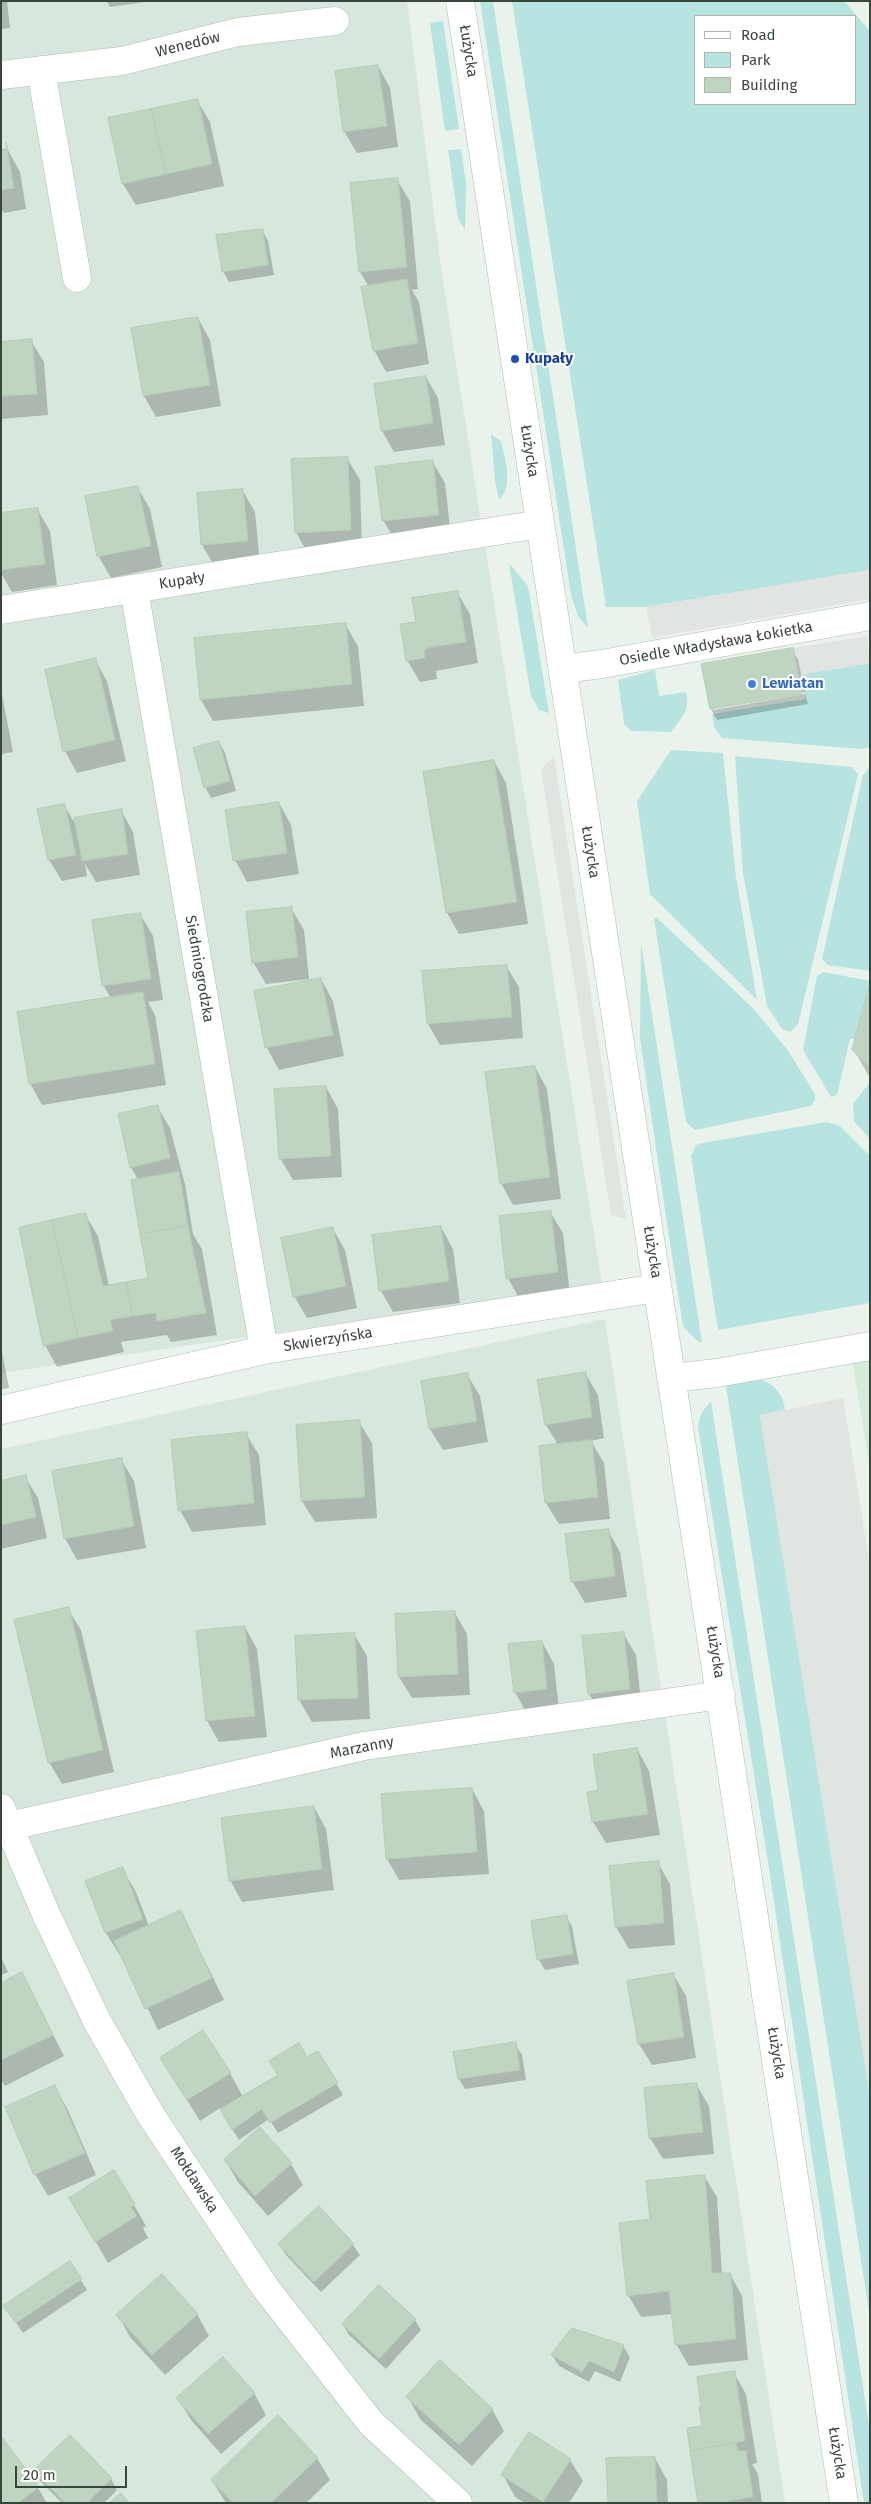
<!DOCTYPE html>
<meta charset="utf-8">
<style>
body{margin:0}
#map{position:relative;width:871px;height:2504px;overflow:hidden;background:#eaf3eb;font-family:"Fira Sans",sans-serif}
canvas{display:block}
.frame{position:absolute;inset:0;border:2px solid #39473a;pointer-events:none}
.legend{position:absolute;left:694px;top:15px;width:162px;height:90px;box-sizing:border-box;background:#fff;border:1px solid #b0b5b0;margin:0;padding:6px 9px;list-style:none;font-size:15px;color:#39473a}
.legend li{display:flex;align-items:center;gap:10px;height:25px}
.legend b{width:25px;border:1px solid #b0b5b0}
.scale{position:absolute;left:15px;top:2466px;width:112px;height:22px;box-sizing:border-box;border:2px solid #39473a;border-top:0;padding-left:6px;font-size:15px;line-height:18px;white-space:nowrap;color:#39473a;-webkit-text-stroke:4px #fff;paint-order:stroke}
</style>
<div id="map">
<canvas width="871" height="2504"></canvas>
<div class="frame"></div>
<ul class="legend">
<li><b style="height:6px;background:#fff"></b>Road</li>
<li><b style="height:14px;background:#b7e4e0"></b>Park</li>
<li><b style="height:14px;background:#c0d4c2"></b>Building</li>
</ul>
<div class="scale">20 m</div>
</div>
<script>
const context = document.querySelector('canvas').getContext('2d');
context.lineJoin = 'round';
function fill(path, color) { context.fillStyle = color; context.fill(path, 'evenodd'); }
function stroke(path, color, width, dash) { context.strokeStyle = color; context.lineWidth = width; context.lineCap = dash ? 'butt' : 'round'; context.setLineDash(dash || []); context.stroke(path); }
function drawText(font, color, halo, rows, align = 'center') {
  context.font = font + ' "Fira Sans",sans-serif'; context.lineWidth = 4; context.setLineDash([]); context.textBaseline = 'middle'; context.strokeStyle = halo; context.fillStyle = color; for (const [text, x, y, turn = 0] of rows) {
    context.save(); context.translate(x, y); context.rotate((+turn || 0) * Math.PI / 180); context.textAlign = isNaN(turn) ? turn : align; if (halo) context.strokeText(text, 0, 0); context.fillText(text, 0, 0); context.restore();
  }
}
const residential = new Path2D(`
 M1,1H407L441,268L602,1285L1,1373Z
 M605,1319L785,2503H1V1449Z`);
const education = new Path2D(`
 M870,1357V1468L852,1360Z`);
const green = new Path2D(`
 M480,1H493L588,628L578,616L571,595Z
 M512,1H844L870,31V570L646,607H606ZM695,16H855V104H695Z
 M443,21L459,129L445,131L430,23Z
 M461,149L466,183L465,230L458,218L448,150Z
 M491,434L501,441C505,460 514,484 499,500L495,481Z
 M509,563L528,586L549,713L539,710L531,696Z
 M870,663V747L861,749L722,738L714,727L712,714L805,699L802,674Z
 M655,670L659,696L686,692C691,709 681,719 671,732L631,731L624,724L618,680Z
 M671,750L723,753L736,877L757,1000L650,894L637,801Z
 M735,756L852,767L858,774L798,1024L790,1032L782,1029L767,1006L743,873Z
 M870,767V971L828,965L822,959L863,775Z
 M656,917L752,1007L787,1049L815,1094V1100L811,1106L695,1130L686,1122L654,919Z
 M641,942L702,1343L696,1340L683,1326L666,1217L640,1038Z
 M824,972L870,981L855,1039H850L837,1095L831,1097L803,1050L817,976Z
 M870,1082V1139L854,1121L853,1104Z
 M827,1122L840,1126L870,1156V1303L718,1330L691,1156L696,1145L702,1143Z
 M760,1379C774,1384 784,1395 785,1410L760,1415L870,2095V2318L726,1386Z
 M711,1402L870,2432V2503H864L768,1862L698,1427C699,1416 703,1409 711,1402Z`);
const parking = new Path2D(`
 M870,570V599L652,638L646,607Z
 M867,636L870,663L798,675L793,648Z
 M554,756L626,1219L611,1215L541,769Z
 M843,1398L870,1565V2095L760,1415Z`);
const shadow = new Path2D(`
 M1,1H7L10,28L1,29Z
 M107,1H145V2L110,7Z
 M378,66L390,88L398,147L357,153L344,131Z
 M197,100L210,122L224,186L136,205L123,184Z
 M8,150L20,172L26,209L4,213L1,209V151Z
 M397,180L410,201L418,289L412,290L419,302L429,364L386,372L374,350L369,287L360,272Z
 M262,230L268,241L274,275L229,282L223,271Z
 M198,318L210,340L221,406L156,417L144,396Z
 M31,341L44,362L48,415L1,419V343Z
 M426,377L438,398L445,445L394,452L382,431Z
 M347,458L360,480L362,552L308,554L296,532Z
 M432,461L445,483L451,536L396,542L383,520Z
 M137,487L150,509L162,567L111,578L99,557Z
 M243,491L255,512L260,563L215,567L202,545L198,494Z
 M37,509L50,531L57,585L12,592L1,573V514Z
 M457,592L470,614L478,663L436,671L437,679L420,682L407,660Z
 M345,624L358,646L364,706L213,721L201,700Z
 M792,649L798,660L805,692L713,708V710L805,694L808,704L717,720L711,709L702,665Z
 M95,660L107,681L126,761L77,773L65,751Z
 M1,689L13,752L1,754Z
 M219,742L225,753L236,791L211,798L205,787Z
 M494,761L506,783L528,924L459,934L447,913Z
 M279,803L291,825L299,874L247,882L235,860Z
 M64,805L77,827L121,810L133,832L140,875L96,882L85,864L87,876L62,881L49,860L39,810Z
 M291,908L304,930L309,979L266,984L253,962Z
 M140,914L153,936L163,1000L148,1002L155,1015L166,1085L42,1105L30,1083L111,998L103,985Z
 M506,966L519,987L523,1038L440,1045L428,1024Z
 M321,979L333,1001L344,1056L279,1070L267,1048L256,992Z
 M870,987V1078L854,1050Z
 M535,1067L547,1089L561,1199L513,1205L501,1183Z
 M326,1087L338,1109L342,1177L293,1180L280,1158Z
 M157,1106L170,1128L185,1184L193,1234L202,1249L217,1335L171,1342L167,1335L121,1342L124,1352L57,1367L45,1345L85,1214L98,1236L109,1286L149,1279L138,1180L131,1167Z
 M550,1212L563,1233L570,1294L520,1300L508,1278Z
 M441,1227L453,1249L460,1303L393,1312L381,1291Z
 M333,1229L345,1250L357,1308L307,1318L294,1296Z
 M1,1347L9,1388L1,1389Z
 M585,1373L598,1395L604,1438L591,1441L604,1463L610,1519L559,1524L546,1503L558,1445L546,1425Z
 M467,1374L480,1396L488,1442L443,1450L430,1429Z
 M359,1422L372,1443L377,1518L315,1522L302,1501Z
 M246,1434L259,1455L266,1525L192,1532L180,1510Z
 M121,1460L134,1481L146,1548L77,1560L65,1538Z
 M25,1477L38,1498L47,1538L1,1549V1482Z
 M608,1530L620,1552L627,1597L585,1603L572,1581Z
 M68,1609L81,1630L114,1772L62,1784L49,1762Z
 M455,1613L467,1634L470,1695L412,1698L399,1677Z
 M245,1627L257,1649L267,1737L219,1742L207,1721Z
 M623,1633L636,1655L642,1711L602,1715L589,1694Z
 M354,1634L367,1656L370,1719L312,1722L299,1700Z
 M542,1642L554,1664L559,1710L527,1714L515,1692Z
 M637,1749L649,1771L660,1835L606,1843L593,1822L600,1791Z
 M472,1789L484,1811L489,1874L399,1880L387,1859Z
 M314,1807L326,1829L334,1890L242,1902L230,1880Z
 M658,1863L670,1884L675,1945L629,1949L616,1927L611,1867Z
 M122,1869L135,1890L149,1926L181,1912L224,2000L158,2030L121,1954H119L106,1933L87,1882Z
 M566,1916L572,1927L579,1964L545,1970L539,1960Z
 M1,1957L8,1972L1,1975Z
 M22,1974L64,2056L5,2086L1,2079V1984Z
 M673,1974L686,1996L696,2058L652,2065L639,2044Z
 M515,2044L522,2055L526,2080L465,2089L459,2079Z
 M318,2052L343,2095L278,2133L269,2119L239,2140L220,2108L200,2121L161,2058L230,2073L243,2097Z
 M696,2084L709,2106L714,2154L663,2159L650,2138Z
 M55,2087L67,2108L96,2175L48,2196L35,2174Z
 M225,2160L291,2164L303,2185L268,2216L238,2182Z
 M704,2176L717,2197L722,2274H730L742,2296L748,2360L689,2366L676,2344L673,2314L641,2317L628,2295Z
 M134,2205L146,2226L143,2228L148,2238L108,2263L83,2220Z
 M280,2244L353,2245L360,2255L321,2292L286,2255Z
 M70,2263L87,2290L23,2333L5,2306Z
 M197,2314L209,2336L165,2375L130,2337L118,2315Z
 M415,2320L421,2330L386,2369L349,2335L343,2325Z
 M623,2346L630,2357L620,2382L595,2371L589,2382L559,2366L552,2355Z
 M734,2373L746,2394L757,2463L752,2464L758,2474L762,2503H700L688,2429L703,2427Z
 M254,2393L266,2415L221,2454L191,2420L178,2398Z
 M408,2397L492,2409L504,2431L472,2466L420,2419Z
 M70,2437L111,2479L117,2490L104,2503H62L41,2482L35,2471Z
 M317,2458L330,2480L306,2503H226L212,2480Z
 M655,2458L667,2480L668,2503H609Z
 M570,2460L583,2481L569,2503H525L515,2497L503,2475Z
 M38,2488L47,2503H1Z`);
const building = new Path2D(`
 M378,65L387,126L343,132L335,71Z
 M198,99L212,164L166,174L151,109Z
 M151,109L166,174L122,184L108,118Z
 M6,142L14,188L1,190V150L7,149Z
 M398,178L407,267L359,272L350,183Z
 M263,229L268,265L222,272L216,235Z
 M407,279L418,343L373,351L361,287Z
 M198,317L210,385L143,396L131,328Z
 M32,339L37,394L1,396V342Z
 M426,376L433,423L381,431L374,384Z
 M348,457L351,530L295,533L291,459Z
 M433,460L439,515L382,521L375,467Z
 M138,486L151,546L97,557L85,496Z
 M243,489L248,541L201,545L197,493Z
 M38,508L45,564L1,570V513Z
 M458,591L466,642L431,647L424,650L425,658L406,661L400,624L416,622L412,598Z
 M346,623L352,684L200,700L194,638Z
 M793,648L802,694L710,709L701,664Z
 M96,658L115,740L63,752L45,670Z
 M219,741L230,781L204,788L193,748Z
 M494,760L517,902L446,913L423,772Z
 M279,802L287,853L233,861L225,810Z
 M65,804L76,855L48,860L37,809Z
 M122,809L128,854L82,861L74,818Z
 M292,907L298,957L252,963L246,912Z
 M141,913L151,979L102,986L92,920Z
 M507,965L512,1017L427,1024L422,971Z
 M321,978L333,1035L265,1048L254,991Z
 M870,983V1067L852,1050Z
 M143,992L155,1064L29,1084L17,1012Z
 M535,1066L550,1177L500,1184L485,1072Z
 M326,1086L331,1156L279,1159L274,1089Z
 M158,1105L170,1158L130,1168L118,1114Z
 M179,1172L188,1226L140,1234L131,1180Z
 M551,1211L558,1272L506,1279L499,1216Z
 M86,1213L103,1286L126,1282L133,1316L110,1320L113,1331L78,1338L52,1220Z
 M52,1220L78,1338L43,1346L19,1228Z
 M188,1226L206,1313L157,1321L156,1313L133,1316L126,1282L148,1278L140,1234Z
 M441,1226L449,1281L379,1291L372,1235Z
 M333,1227L346,1286L293,1297L281,1238Z
 M586,1372L592,1417L545,1425L537,1380Z
 M468,1373L477,1421L429,1429L421,1381Z
 M360,1420L365,1497L301,1501L296,1425Z
 M247,1432L254,1503L178,1511L171,1440Z
 M592,1440L598,1497L545,1503L539,1446Z
 M122,1458L134,1526L64,1539L52,1471Z
 M26,1475L36,1517L1,1525V1481Z
 M609,1529L615,1576L571,1582L565,1534Z
 M69,1607L103,1750L48,1763L14,1620Z
 M455,1611L458,1674L398,1677L395,1614Z
 M245,1626L255,1716L206,1721L196,1631Z
 M624,1632L630,1689L588,1694L582,1636Z
 M355,1633L358,1698L298,1700L295,1636Z
 M542,1641L547,1689L514,1693L508,1644Z
 M637,1748L648,1814L592,1822L587,1792L598,1790L593,1755Z
 M472,1788L477,1852L386,1859L381,1794Z
 M314,1806L322,1869L229,1881L221,1818Z
 M659,1861L664,1923L615,1927L609,1866Z
 M123,1867L143,1919L105,1933L85,1881Z
 M181,1910L212,1978L145,2009L114,1941Z
 M567,1915L573,1954L537,1960L531,1921Z
 M22,1972L53,2035L1,2060V1983Z
 M674,1973L684,2037L638,2044L627,1981Z
 M203,2030L231,2073L187,2100L160,2058Z
 M516,2042L520,2070L458,2079L453,2052Z
 M299,2043L307,2057L318,2051L338,2083L270,2123L262,2109L232,2130L220,2109L278,2075L269,2061Z
 M697,2083L703,2132L649,2138L644,2088Z
 M55,2085L85,2153L34,2175L5,2107Z
 M260,2127L292,2163L255,2196L224,2160Z
 M114,2170L135,2204L131,2207L137,2216L95,2242L69,2198Z
 M705,2175L712,2273H731L736,2339L675,2345L669,2291L627,2296L619,2223L650,2219L646,2181Z
 M319,2206L354,2244L314,2282L278,2244Z
 M70,2261L82,2279L16,2323L3,2306Z
 M162,2274L198,2314L152,2355L116,2315Z
 M379,2285L416,2319L379,2359L342,2324Z
 M572,2328L624,2345L614,2372L589,2361L582,2372L551,2355Z
 M223,2357L255,2393L208,2434L176,2398Z
 M440,2360L493,2409L459,2445L406,2397Z
 M735,2371L745,2441L690,2451L687,2428L702,2426L699,2407L701,2406L697,2377Z
 M278,2415L318,2458L271,2503H233L211,2480Z
 M529,2432L571,2459L543,2502L501,2475Z
 M70,2435L112,2478L87,2503H65L33,2471Z
 M1,2436L39,2487L18,2503H1Z
 M736,2443L738,2451H746L753,2497L716,2503H698L690,2451Z
 M655,2457L657,2503H608L606,2458Z
 M121,2493L129,2503H110Z`);
const minor = new Path2D(`
 M460,1L844,2503
 M41,70L77,278
 M1,75L122,61L238,32L335,21
 M134,589L264,1350
 M1,610L540,524
 M563,669L602,664L870,616
 M672,1378L717,1373L870,1346
 M1,1410L264,1350L657,1288
 M1,1808L46,1914L97,2021L150,2114L264,2286L371,2423L458,2503
 M1,1828L364,1746L721,1695`);
const markers = [
 [515,359,5,"#1a4fb4"],
 [752,684,5,"#3f7fe0"]
];
const streetNames = [
 ["Wenedów",188,45,-14],
 ["Łużycka",468,51,81],
 ["Łużycka",529,451,81],
 ["Kupały",182,581,-9],
 ["Osiedle Władysława Łokietka",716,644,-10],
 ["Łużycka",590,852,81],
 ["Siedmiogrodzka",199,969,80],
 ["Łużycka",652,1252,81],
 ["Skwierzyńska",328,1340,-9],
 ["Łużycka",715,1652,81],
 ["Marzanny",362,1748,-11],
 ["Łużycka",776,2053,81],
 ["Mołdawska",194,2180,57],
 ["Łużycka",837,2453,81]
];
const transitNames = [
 ["Kupały",525,359]
];
const shopNames = [
 ["Lewiatan",762,684]
];
fill(residential, '#d8e7db');
fill(education, '#d5ebd9');
fill(green, '#b7e4e0');
fill(parking, '#e1e5e1');
fill(shadow, '#0003');
fill(building, '#c0d4c2');
stroke(building, '#b4ceb6', 1);
stroke(minor, '#adbeaf', 29);
stroke(minor, '#fff', 28);
for (const [x, y, r, color] of markers) { const dot = new Path2D(); dot.arc(x, y, r, 0, 2 * Math.PI); context.fillStyle = color; context.fill(dot); stroke(dot, '#fff', 2); }
drawText('15px', '#39473a', '#fff', streetNames);
drawText('bold 15px', '#164399', '#fff', transitNames, 'left');
drawText('bold 15px', '#366cbe', '#fff', shopNames, 'left');
</script>
